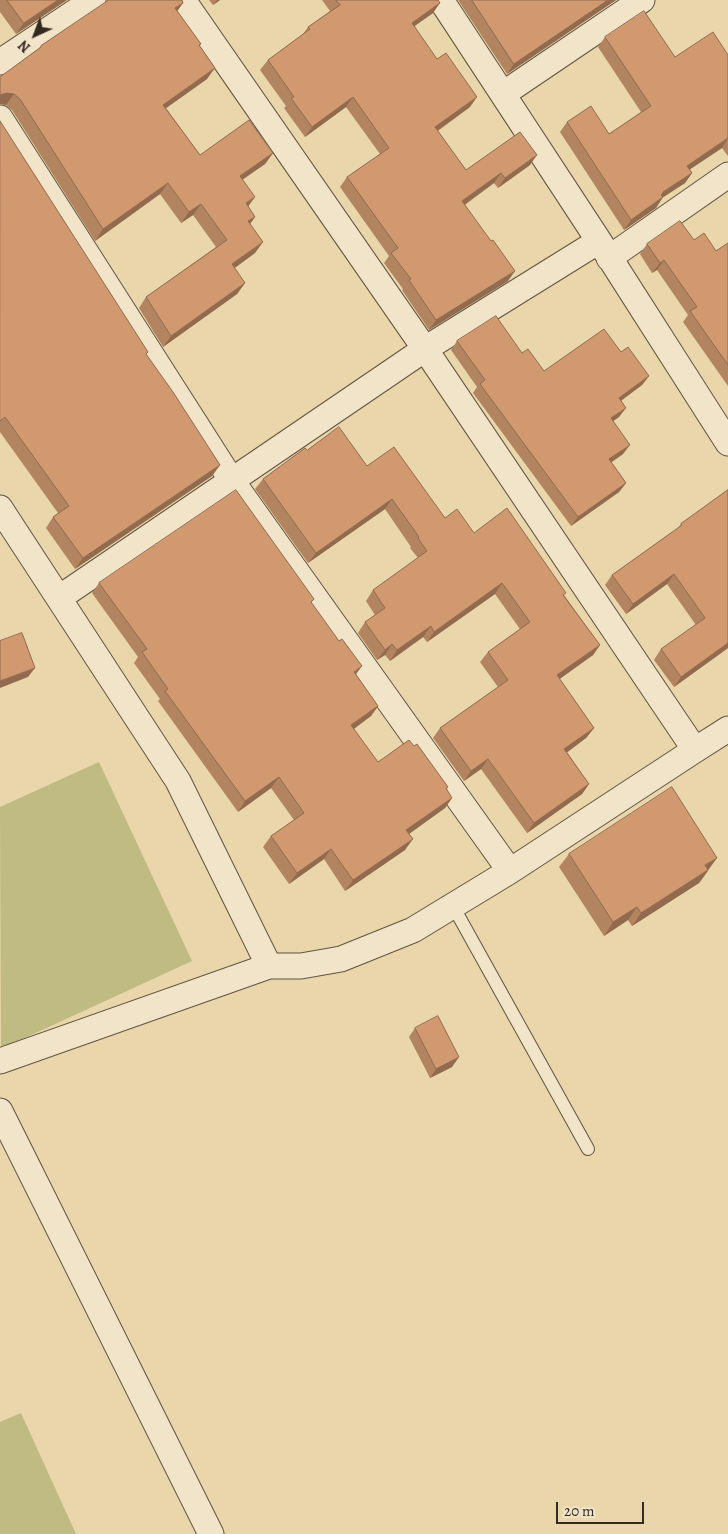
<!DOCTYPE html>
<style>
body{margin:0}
#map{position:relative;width:728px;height:1534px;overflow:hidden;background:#e9d6ab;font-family:Alegreya,serif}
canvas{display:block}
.north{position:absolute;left:10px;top:10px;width:50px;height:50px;-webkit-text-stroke:4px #f1e4c8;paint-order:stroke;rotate:223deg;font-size:14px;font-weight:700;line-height:20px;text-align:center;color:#34291f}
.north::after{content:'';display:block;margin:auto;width:18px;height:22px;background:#34291f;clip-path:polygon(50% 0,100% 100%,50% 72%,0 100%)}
.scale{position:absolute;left:556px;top:1502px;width:88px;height:22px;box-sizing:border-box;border:2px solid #34291f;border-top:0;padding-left:6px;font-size:15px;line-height:18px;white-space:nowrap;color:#34291f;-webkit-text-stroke:4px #f1e4c8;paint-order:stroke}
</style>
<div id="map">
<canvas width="728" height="1534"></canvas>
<div class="north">N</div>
<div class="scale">20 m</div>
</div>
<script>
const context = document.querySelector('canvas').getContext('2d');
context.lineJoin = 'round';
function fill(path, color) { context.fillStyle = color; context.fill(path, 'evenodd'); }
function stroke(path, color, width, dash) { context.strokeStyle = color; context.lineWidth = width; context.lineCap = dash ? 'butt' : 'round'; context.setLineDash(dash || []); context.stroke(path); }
const green = new Path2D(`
 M99,762L192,961L1,1049L0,807Z
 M21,1413L76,1534H0V1422Z`);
const service = new Path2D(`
 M453,906L588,1149`);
const minor = new Path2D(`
 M183,0L425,349L695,750
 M441,0L599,241L728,443
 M0,62L93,0
 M503,94L642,0
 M0,118L232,481L510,871
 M609,258L728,175
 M0,508L178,781L269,966
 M59,598L425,349L599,241
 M0,1061L269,966H301L341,959L413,930L510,871L695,750L728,729
 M0,1111L211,1534`);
const wall = new Path2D(`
 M0,0H67L16,34L0,12Z
 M107,0H182L183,3L177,11L201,44L199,46L207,79L166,108L200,155L273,153L265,164L243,179L248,206L255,217L250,224L255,253L234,268L245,283L237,294L163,347L139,308L146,297L216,247L193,215L181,223L160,194L95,241L12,110L6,105L0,104V77L38,49L41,46L107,2Z
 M209,0H220L213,5Z
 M322,0H438L433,13L414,26L470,107L438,131L466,170L530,165L498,188L494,183L465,205L508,281L429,330L402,290L403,289L384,263L389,256L340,187L347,177L380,154L346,107L305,137L284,108L286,106L260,70L268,60L303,34L308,27L330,11Z
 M458,0H616L507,74Z
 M605,37L675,57L728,55V156L722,148L690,169L692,173L685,183L663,197L656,208L624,230L560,132L567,122L609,134L641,112L598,47Z
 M0,121L146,355L220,465L212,476L75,569L46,528L53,517L58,513L0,432Z
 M694,240L716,251L728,243V386L683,322L688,315L657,270L652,273L640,254L647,244Z
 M457,341L522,353L544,371L621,352L649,376L642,385L621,401L619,417L613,421L623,454L611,462L626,483L619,492L571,526L473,393L477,387L451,350Z
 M307,450L367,466L445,518L474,533L564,595L600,645L593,655L559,679L594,728L586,738L567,752L589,784L582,794L527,833L481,769L464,781L433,738L440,728L498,687L480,662L488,652L520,629L495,594L427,642L423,637L390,661L385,655L377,660L358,633L365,622L375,615L366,601L373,590L418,558L410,548L411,547L385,509L308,563L255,489L263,479Z
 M728,490V648L674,687L654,660L661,649L696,625L667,584L626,614L605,585L612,575L677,529L681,524Z
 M99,583L314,599L311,603L356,674L378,706L371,716L354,729L378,762L414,746L448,787L446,789L452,798L445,808L409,834L405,850L345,891L324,859L289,884L263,847L271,836L294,820L271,788L238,812L158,701L160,699L134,663L138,657L92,593Z
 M569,854L708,871L699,883L632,926L628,920L604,936L559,867Z
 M415,1028L452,1067L430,1078L409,1037Z`);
const shadedWall = new Path2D(`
 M58,0H67L16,34L24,23Z
 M217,0H220L213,5Z
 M608,0H616L507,74L514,64Z
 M183,3L175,14V8Z
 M440,3L433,13L405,33L412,23Z
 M215,68L207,79L155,116L163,105Z
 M7,93L14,94L6,105L0,104V95Z
 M353,97L346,107L305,137L312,127Z
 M477,97L470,107L428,137L435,127Z
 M728,138L722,148L680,176L687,166Z
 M273,153L265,164L232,187L240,176Z
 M537,155L530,165L498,188L505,178Z
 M501,173L494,183L455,211L462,201Z
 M692,173L685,183L659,200L663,197L656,208L624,230L631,220L663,192Z
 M168,183L160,194L95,241L103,229Z
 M255,197L247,208L246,203Z
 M201,204L193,215L181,223L189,212Z
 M255,217L247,228L248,221Z
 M263,242L255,253L224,276L232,264Z
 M664,260L657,270L652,273L660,263Z
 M515,271L508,281L429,330L436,320Z
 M245,283L237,294L163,347L171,336Z
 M649,376L642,385L612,407L619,398Z
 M626,408L619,417L604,427L611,418Z
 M630,445L623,454L602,469L609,459Z
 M220,465L212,476L75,569L83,558Z
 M626,483L619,492L571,526L578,517Z
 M392,499L385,509L308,563L316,553Z
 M674,574L667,584L626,614L633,604Z
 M502,583L495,594L427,642L434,632Z
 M431,626L423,637L390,661L397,650Z
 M728,643V648L674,687L681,677Z
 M392,644L385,655L377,660L385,650Z
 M600,645L593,655L550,686L557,675Z
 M362,666L354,677V672Z
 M35,668L28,677L0,688V681Z
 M378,706L371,716L344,736L351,725Z
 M594,728L586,738L557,760L564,749Z
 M488,759L481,769L464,781L471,771Z
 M279,777L271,788L238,812L245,801Z
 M589,784L582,794L527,833L534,823Z
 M452,798L445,808L399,841L406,830Z
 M413,839L405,850L345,891L353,880Z
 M331,849L324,859L289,884L297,873Z
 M717,858L699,883L632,926L641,913L705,865Z
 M637,907L628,920L604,936L613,922Z
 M459,1057L452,1067L430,1078L436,1069Z`);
const building = new Path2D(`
 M7,0H58L24,23Z
 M109,0H182L183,3L175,8L201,44L199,45L215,68L163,105L200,155L249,120L273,153L240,176L255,197L246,203L255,217L248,221L263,242L232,264L245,283L171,336L146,297L227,240L201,204L189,212L168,183L103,229L20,99L14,94L7,93L0,95V77L41,47V46Z
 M336,0H438L440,3L412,23L437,59L446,53L477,97L435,127L466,170L520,132L537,155L505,178L501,173L462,201L491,241L493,240L515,271L436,320L409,280L411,279L391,253L398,248L347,177L389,148L353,97L312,127L291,98L294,97L268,60L310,29L308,27L340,5Z
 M472,0H608L514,64Z
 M644,11L675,57L713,32L728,55V138L687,166L692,173L663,192V193L661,195L663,197L631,220L567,122L591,106L609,134L651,106L605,37Z
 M0,121L148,352L146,354L173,392L220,465L83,558L53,517L69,506L5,417L0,421Z
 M680,221L694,240L704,233L716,251L728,243V365L690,311L697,307L664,260L660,263L647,244Z
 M496,316L522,353L528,349L544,371L604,329L621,352L628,347L649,376L619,398L626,408L611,418L630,445L609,459L626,483L578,517L480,384L485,380L457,341Z
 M339,427L367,466L394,447L445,518L457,509L474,533L507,508L566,593L563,595L600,645L557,675L594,728L564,749L589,784L534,823L488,759L471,771L440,728L508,680L488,652L530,622L502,583L434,632L431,626L397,650L392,644L385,650L365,622L385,608L373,590L427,551L418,538L419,537L392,499L316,553L263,479L305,448L307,450Z
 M236,490L314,599L311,602L339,641L342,639L362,666L354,672L378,706L351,725L378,762L409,740L414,746L417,744L448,787L446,788L452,798L406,830L413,839L353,880L331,849L297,873L271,836L304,813L279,777L245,801L165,691L168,689L142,652L147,649L99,583Z
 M728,490V643L681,677L661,649L705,618L674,574L633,604L612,575L682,525L681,524Z
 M22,633L35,668L0,681V641Z
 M672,787L717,858L705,865L708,870L641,913L637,907L613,922L569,854Z
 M438,1016L459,1057L436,1069L415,1028Z`);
fill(green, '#bfbb83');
stroke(service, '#615442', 14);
stroke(minor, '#615442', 27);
stroke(service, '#f1e4c8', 12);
stroke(minor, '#f1e4c8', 25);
fill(wall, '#b38460');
fill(shadedWall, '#926b4e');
fill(building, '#d09970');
stroke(building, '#926b4e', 1);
</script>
